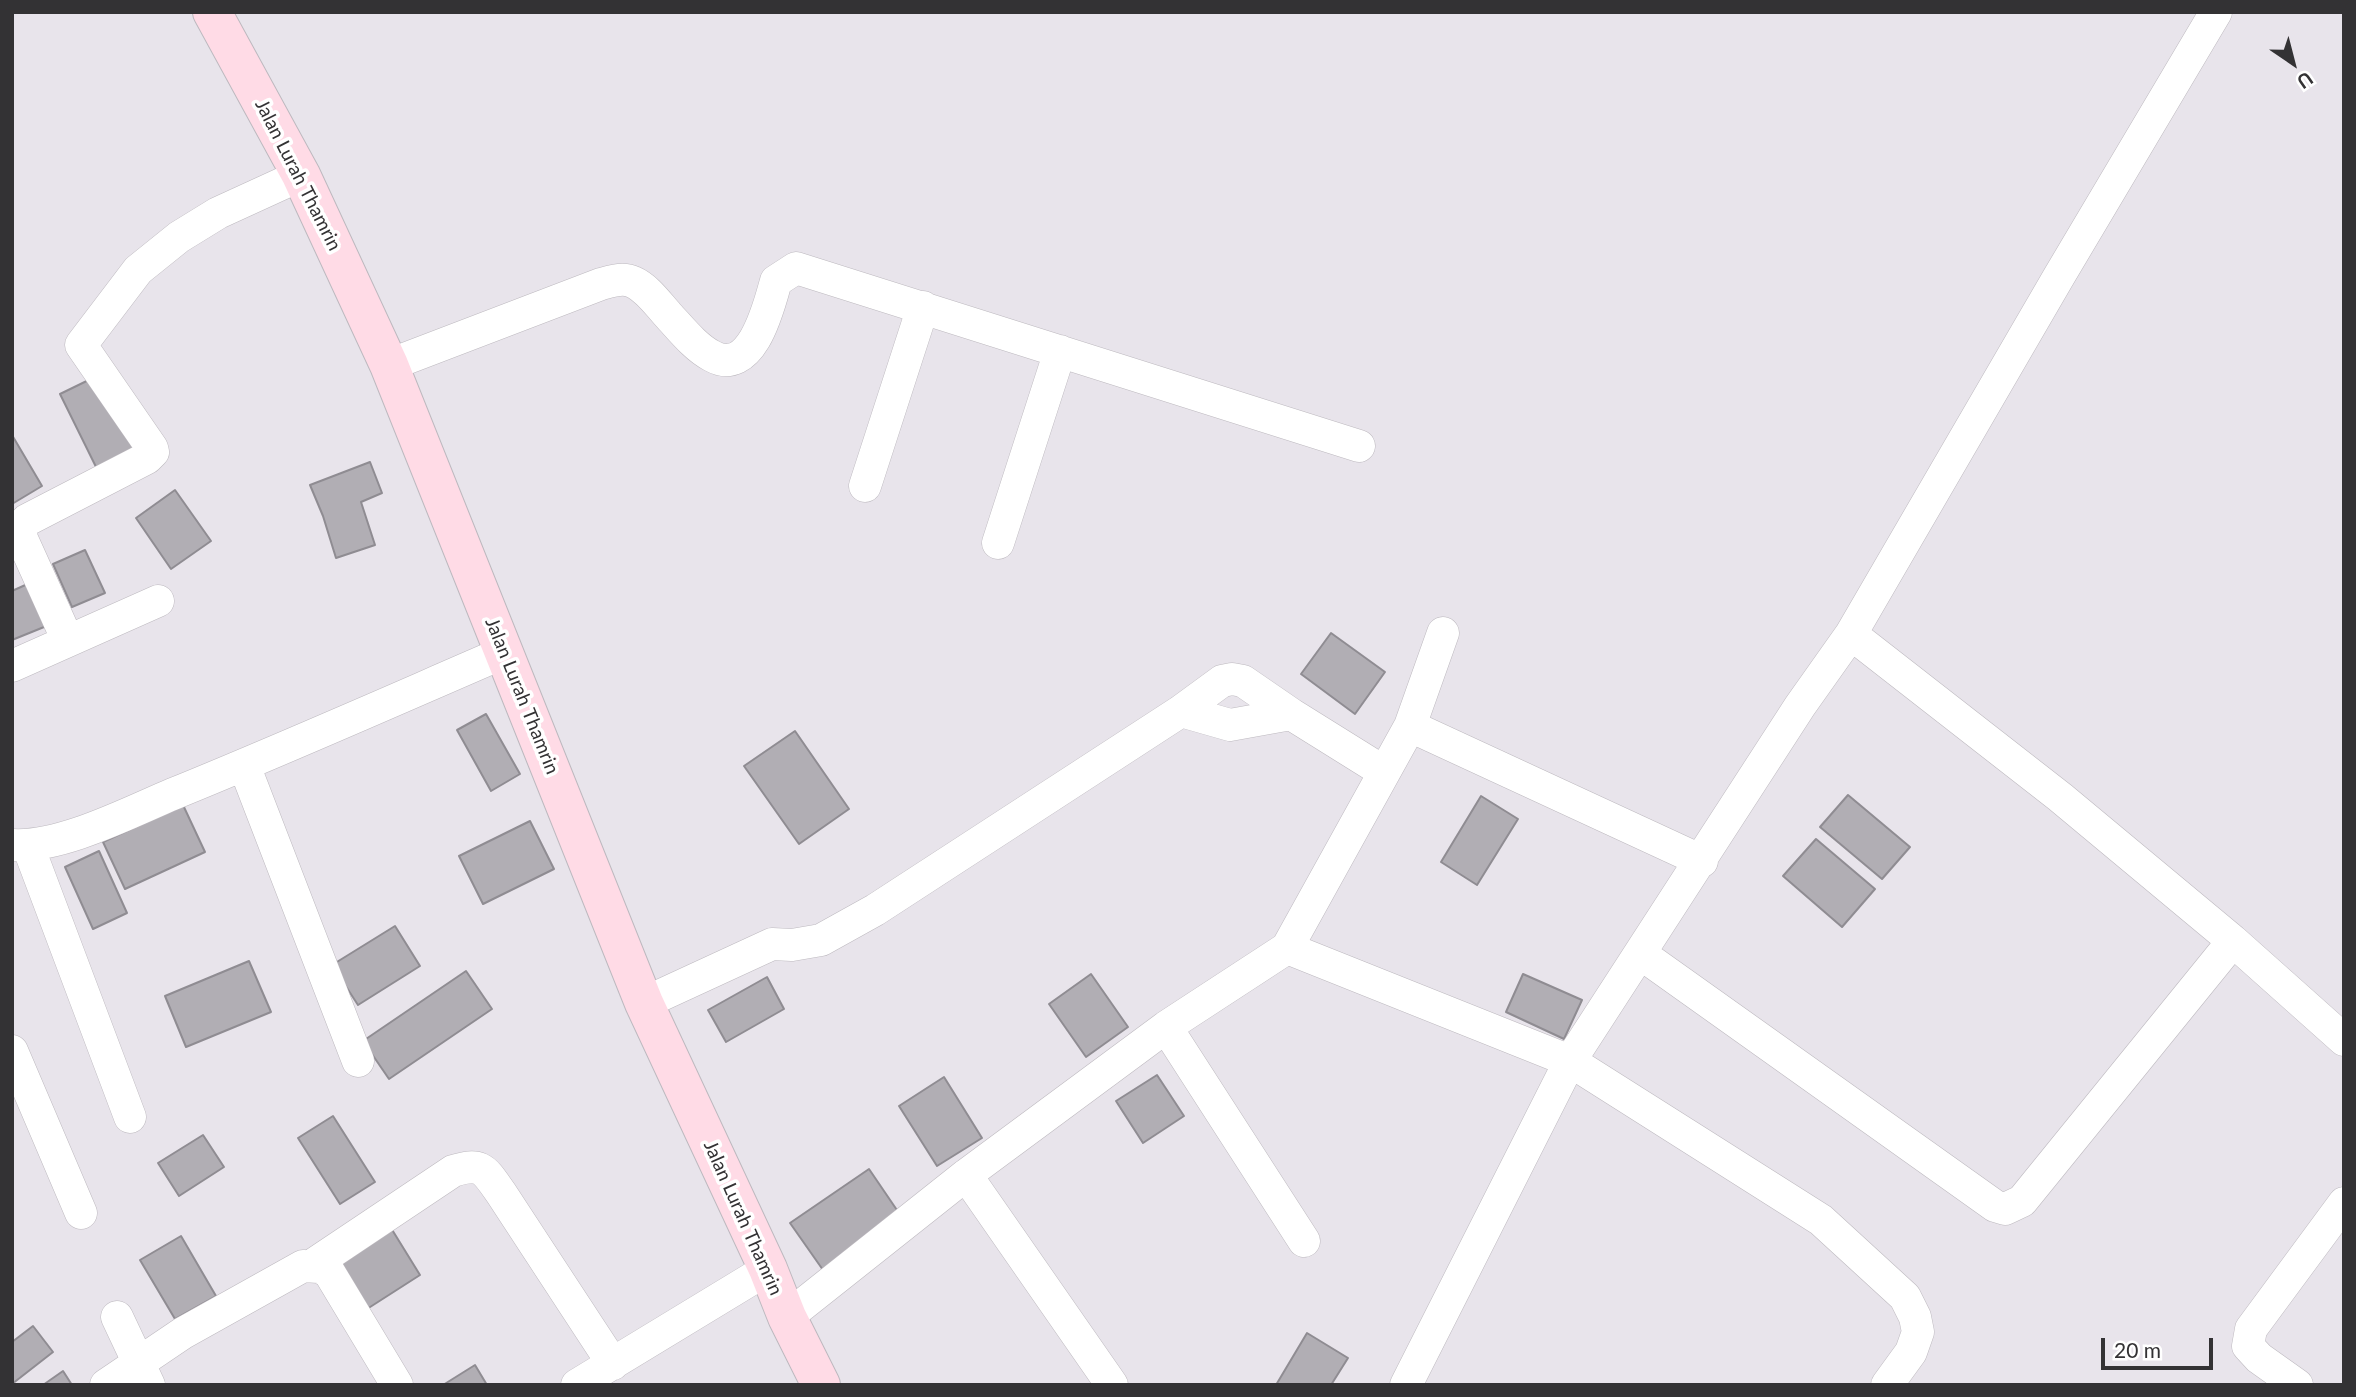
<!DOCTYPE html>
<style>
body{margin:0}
#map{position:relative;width:2356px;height:1397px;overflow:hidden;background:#e8e4eb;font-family:Lato,sans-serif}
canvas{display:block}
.frame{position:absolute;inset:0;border:14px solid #333234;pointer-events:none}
.north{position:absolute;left:2258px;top:28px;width:70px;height:70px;-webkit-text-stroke:5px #fff;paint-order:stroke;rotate:145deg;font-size:19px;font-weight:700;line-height:28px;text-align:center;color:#333234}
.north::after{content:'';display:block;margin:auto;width:24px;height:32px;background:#333234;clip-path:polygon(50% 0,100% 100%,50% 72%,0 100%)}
.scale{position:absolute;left:2101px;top:1338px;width:112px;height:32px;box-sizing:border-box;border:4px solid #333234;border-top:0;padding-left:9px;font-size:21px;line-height:24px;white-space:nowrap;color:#333234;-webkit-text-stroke:5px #fff;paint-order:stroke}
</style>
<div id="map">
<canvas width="2356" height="1397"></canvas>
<div class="frame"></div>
<div class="north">U</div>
<div class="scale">20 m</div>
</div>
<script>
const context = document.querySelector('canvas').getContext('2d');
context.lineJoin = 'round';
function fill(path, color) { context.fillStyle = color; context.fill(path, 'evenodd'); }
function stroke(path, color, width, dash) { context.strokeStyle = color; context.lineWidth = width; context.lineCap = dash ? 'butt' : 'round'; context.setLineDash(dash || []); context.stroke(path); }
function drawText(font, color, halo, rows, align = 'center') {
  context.font = font + ' Lato,sans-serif'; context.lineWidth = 7; context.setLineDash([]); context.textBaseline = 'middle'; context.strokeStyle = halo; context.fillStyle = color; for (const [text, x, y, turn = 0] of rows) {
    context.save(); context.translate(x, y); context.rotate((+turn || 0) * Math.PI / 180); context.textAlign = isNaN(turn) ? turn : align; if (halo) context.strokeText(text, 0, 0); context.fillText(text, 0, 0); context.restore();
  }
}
const building = new Path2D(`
 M99,375L139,455L100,475L60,394Z
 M12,435L42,486L12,504Z
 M370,462L382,493L361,502L375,545L336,558L323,516L310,485Z
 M175,490L211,541L171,569L136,518Z
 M85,550L105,593L72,607L53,564Z
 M32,582L49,625L12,640V591Z
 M1331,633L1385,672L1355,714L1301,674Z
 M486,714L520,774L491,791L457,730Z
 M795,731L849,809L799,844L744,766Z
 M1848,795L1910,847L1882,879L1820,827Z
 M1481,796L1518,819L1477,885L1441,862Z
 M183,805L205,852L125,889L103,842Z
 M530,821L554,869L483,904L459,856Z
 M1816,839L1875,889L1842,927L1783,876Z
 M99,851L127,913L93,929L65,867Z
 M395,926L420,966L358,1005L332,965Z
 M249,961L271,1012L186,1047L165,996Z
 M466,971L492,1009L389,1079L363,1041Z
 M1091,974L1128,1027L1086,1057L1049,1004Z
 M1523,974L1582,1000L1564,1039L1506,1012Z
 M767,977L784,1009L726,1042L708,1010Z
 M1157,1075L1184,1116L1143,1143L1116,1101Z
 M944,1077L982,1138L937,1166L899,1106Z
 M333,1116L375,1182L340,1204L298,1138Z
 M203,1135L224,1167L179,1196L158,1163Z
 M869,1169L901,1216L823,1270L790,1223Z
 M391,1228L420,1275L367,1309L338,1262Z
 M181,1236L216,1296L175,1319L140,1260Z
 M33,1326L53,1352L12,1384V1342Z
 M1307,1333L1348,1358L1331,1385H1276Z
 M475,1365L487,1385H443Z
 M63,1371L72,1385H43Z`);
const street = new Path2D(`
 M389,365L601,284C612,281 623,277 633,282C647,288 658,304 668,315C681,329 695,347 712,356C752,378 769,306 776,281L796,268L1359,446
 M865,486L923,307
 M998,543L1060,351
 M1851,634L2060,797L2233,941L2344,1040
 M68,641L22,539L20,527L27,520L147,458L153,452L152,448L81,345L138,270L179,237L218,213L301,175
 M12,666L158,601
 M1181,711L1230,725L1291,714
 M1410,726L1702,861
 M244,765L358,1061
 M12,845C61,848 128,813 173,794C284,749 394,700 505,652
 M28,846L130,1117
 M1287,948L1570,1061L1821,1220L1905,1297L1915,1317L1918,1332L1911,1352L1887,1385
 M1641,954L1995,1206L2005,1209L2022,1201L2233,941
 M644,1003L772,944L792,945L821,940L875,910L1181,711L1222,681L1232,679L1243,681L1291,714L1384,772
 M1166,1027L1304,1241
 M12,1051L81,1213
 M966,1175L1112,1385
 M311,1266L453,1171C482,1162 484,1169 501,1193L613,1364
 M117,1317L149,1385
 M787,1317L966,1175L1166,1027L1287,948L1410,726L1443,633
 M106,1385L183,1333L303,1266L319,1267L329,1272L397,1385
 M577,1385L768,1269
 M1406,1385L1570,1061L1800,706L1851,634L2058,278L2216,12
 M2297,1385L2259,1358L2248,1346L2251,1329L2344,1203`);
const secondary = new Path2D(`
 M212,12L301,175L389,365L644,1003L768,1269L787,1317L821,1385`);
const streetNames = [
 ["Jalan Lurah Thamrin",298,175,63],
 ["Jalan Lurah Thamrin",522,696,68],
 ["Jalan Lurah Thamrin",743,1218,66]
];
fill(building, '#b1aeb4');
stroke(building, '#8f8c92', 2);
stroke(street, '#bdb9bf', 33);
stroke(secondary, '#bdb9bf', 40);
stroke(street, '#fff', 32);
stroke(secondary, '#ffdbe6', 38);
drawText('19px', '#333234', '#fff', streetNames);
</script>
